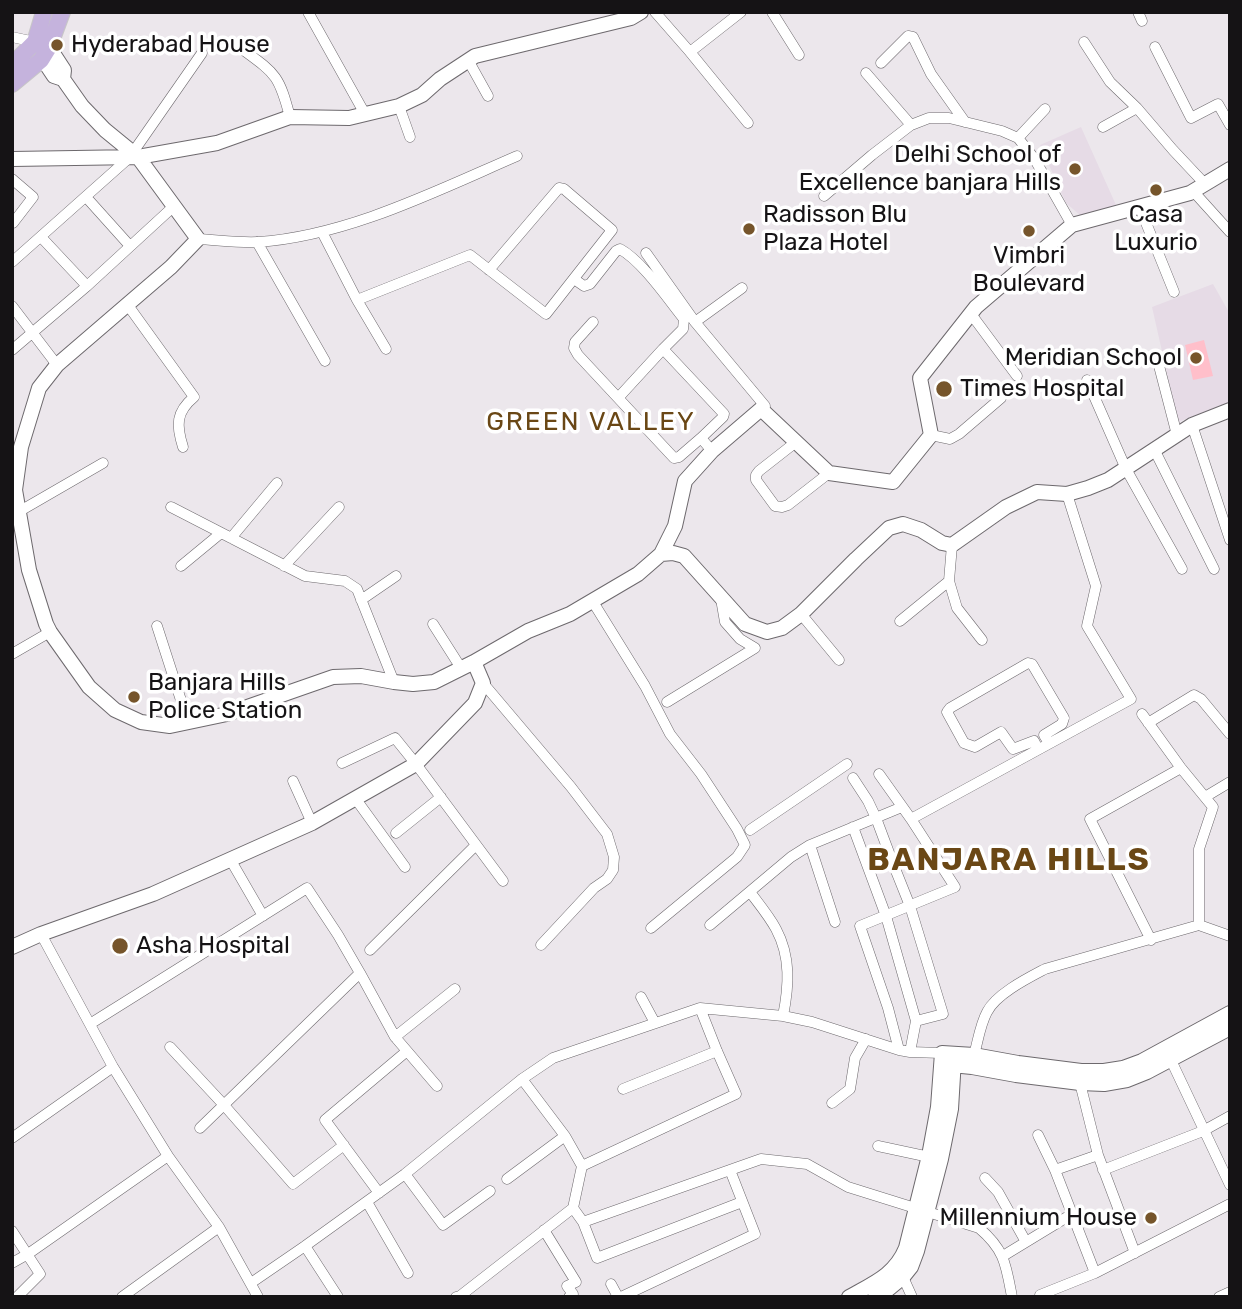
<!DOCTYPE html>
<style>
body{margin:0}
#map{position:relative;width:1242px;height:1309px;overflow:hidden;background:#ece7ec;font-family:Rubik,sans-serif}
canvas{display:block}
.frame{position:absolute;inset:0;border:14px solid #151315;pointer-events:none}
</style>
<div id="map">
<canvas width="1242" height="1309"></canvas>
<div class="frame"></div>
</div>
<script>
const context = document.querySelector('canvas').getContext('2d');
context.lineJoin = 'round';
function fill(path, color) { context.fillStyle = color; context.fill(path, 'evenodd'); }
function stroke(path, color, width, dash) { context.strokeStyle = color; context.lineWidth = width; context.lineCap = dash ? 'butt' : 'round'; context.setLineDash(dash || []); context.stroke(path); }
function drawText(font, color, halo, rows, align = 'center') {
  context.font = font + ' Rubik,sans-serif'; context.lineWidth = 7; context.setLineDash([]); context.textBaseline = 'middle'; context.strokeStyle = halo; context.fillStyle = color; for (const [text, x, y, turn = 0] of rows) {
    context.save(); context.translate(x, y); context.rotate((+turn || 0) * Math.PI / 180); context.textAlign = isNaN(turn) ? turn : align; if (halo) context.strokeText(text, 0, 0); context.fillText(text, 0, 0); context.restore();
  }
}
const built = new Path2D(`
 M1081,127L1116,205L1081,216L1066,203L1040,145Z
 M1213,284L1230,314V402L1178,422L1152,307Z`);
const green = new Path2D(`
 M1204,340L1213,376L1193,380L1185,345Z`);
const street = new Path2D(`
 M308,12L365,114
 M655,12L690,52L741,12
 M772,12L799,55
 M1138,12L1142,21
 M12,37L35,42
 M1084,42L1110,82L1137,108
 M1155,47L1191,118L1218,104L1230,125
 M242,49C276,74 279,75 290,117
 M690,52L748,123
 M468,60L488,96
 M881,63L908,36L913,37L931,74L965,122
 M866,73L911,125
 M399,106L410,137
 M1103,127L1137,108L1173,150L1204,183
 M1018,138L1045,109
 M12,179L33,197L13,223
 M1193,191L1230,232
 M824,196L872,155L911,125L929,118H949L1002,131L1018,138L1034,158L1072,225
 M86,197L130,246
 M1140,208L1174,292
 M322,232L357,300L386,349
 M41,237L87,286
 M198,239C218,240 238,243 258,242C347,236 436,191 517,156
 M257,242L325,361
 M646,253L695,322L765,406
 M12,262L129,158L202,53
 M574,279L584,286L590,284L616,251L620,249C642,261 668,299 684,319L683,329L663,349
 M357,300L470,255L546,314L612,230L564,189L559,188L489,270
 M127,304L194,397C176,412 176,425 183,447
 M12,306L57,365
 M971,314L1017,376
 M593,322L575,342L574,348L578,355L674,458L679,457L701,438L712,451
 M695,322L742,288
 M12,350L87,286L173,207
 M1157,358L1177,435
 M1087,380L1126,469L1182,569
 M618,398L663,349L724,414L723,417L701,438
 M1192,425L1230,540
 M931,435L950,439L959,434L1001,398
 M796,442L759,471L756,475V480L775,506L782,507L788,505L829,473
 M1155,451L1214,569
 M171,507L305,576L345,581L357,589L394,682
 M20,511L103,463
 M231,538L277,483
 M952,545L949,581L957,608L982,640
 M181,566L221,533
 M284,566L339,507
 M361,600L396,576
 M593,602L645,686L670,734L701,774L737,829L745,845L737,857L651,928
 M801,614L839,660
 M900,621L949,581
 M433,624L461,668
 M157,626L188,722
 M12,654L50,632
 M483,683L571,787L607,834L614,857L613,870L607,879L594,888L541,945
 M667,702L755,648L740,639L725,622L721,599
 M1142,714L1181,768L1213,807L1199,849V925
 M1148,723L1194,695L1201,699L1230,734
 M1038,749L1034,741L1013,749L1001,732L975,747L964,743L947,712L950,708L1028,663L1032,664L1064,718L1062,724L1044,735L1049,743
 M342,763L395,738L416,764L503,881
 M879,774L911,819L955,887L860,926L888,1008L899,1050
 M853,778L868,801L876,818L894,866L910,906L943,1014L916,1021
 M293,781L312,823
 M1205,797L1230,782
 M355,798L405,867
 M911,819L1131,699L1087,626L1096,586L1067,494
 M853,827L886,916L916,1021L910,1052
 M750,830L847,764
 M396,833L441,797
 M810,845L835,922
 M230,859L263,916
 M750,892C759,904 769,916 776,929C791,957 789,986 783,1016
 M710,925L791,857L810,845L902,807
 M41,934L113,1067L168,1156L219,1227L258,1297
 M1151,940L1090,819L1181,768
 M370,950L476,845
 M360,973L395,1037
 M641,997L655,1023
 M90,1024L307,888L338,935L360,973L200,1128
 M170,1047L223,1104L293,1184L344,1145
 M407,1051L437,1086
 M974,1055C978,1041 980,1025 987,1012C996,994 1028,978 1045,969L1199,925L1230,936
 M1169,1056L1230,1185
 M1080,1083L1098,1155L1135,1253
 M623,1089L717,1051
 M832,1103L850,1089L855,1058L866,1039
 M1038,1135L1055,1170L1095,1273
 M12,1138L113,1067
 M878,1146L934,1158
 M582,1166L736,1094L717,1051L700,1008
 M1055,1170L1098,1155
 M1103,1170L1203,1131L1230,1116
 M405,1174L443,1225L490,1191
 M985,1178L998,1192L1026,1242
 M507,1179L565,1136
 M379,1193L325,1120L407,1051L395,1037L455,989
 M367,1202L408,1273
 M573,1208L583,1222L597,1258L742,1202
 M583,1222L761,1159L807,1164L848,1187L979,1228C1005,1250 1006,1265 1012,1297
 M544,1230L576,1282L567,1286L573,1294L569,1297
 M12,1231L40,1274L17,1297
 M305,1246L338,1297
 M1003,1256L1072,1214
 M12,1263L28,1254L168,1156
 M903,1277L912,1297
 M251,1283L305,1246L405,1174L522,1079L553,1058L700,1008L783,1016L812,1022L899,1050L910,1052L942,1053
 M611,1284L618,1297
 M1040,1295L1095,1273L1230,1204
 M122,1297L219,1227
 M456,1297L460,1296L573,1208L582,1166L565,1136L522,1079
 M621,1297L755,1234L730,1170
 M1219,1297L1230,1292`);
const secondary = new Path2D(`
 M49,47L64,70L63,79
 M41,60L44,61L54,76L63,79L82,106L105,130L138,157L198,239L171,267L57,365L39,388L21,447L15,490L29,570L46,624L50,632L89,687L115,710L141,722L170,726L227,714L333,677L361,676L394,682L413,684L434,682L474,662
 M12,159L138,157L217,143L290,117L349,118L399,106L422,95L440,79L475,56L631,18L641,12
 M661,554L673,553L684,556L745,624L767,632L782,628L801,614L856,559L889,528L903,524L921,530L942,543L952,545L1006,507L1037,492L1067,494L1088,488L1108,480L1192,425L1230,410
 M12,947L41,934L153,894L312,823L416,764L475,703L483,683L474,662L528,631L570,614L638,574L661,554L675,526L685,481L712,451L761,409L829,473L893,482L931,435L920,378L976,307L1072,225L1190,193L1230,169
 M942,1064L972,1067L1016,1075L1080,1083L1104,1084L1127,1080L1147,1072L1230,1028
 M849,1297C874,1283 895,1275 906,1248L929,1156L938,1107L942,1053L974,1055L1018,1063L1081,1071H1104L1123,1068L1142,1061L1230,1013
 M875,1297L886,1291L903,1277L911,1267L917,1251L941,1159L951,1109L954,1059`);
const primary = new Path2D(`
 M12,65L35,42L44,12
 M12,84L41,60L49,47L62,12`);
const markers = [
 [57,45,7,"#76552b"],
 [1075,169,7,"#76552b"],
 [1156,190,7,"#76552b"],
 [749,229,7,"#76552b"],
 [1029,231,7,"#76552b"],
 [1196,358,7,"#76552b"],
 [944,389,9,"#76552b"],
 [134,697,7,"#76552b"],
 [120,946,9,"#76552b"],
 [1151,1218,7,"#76552b"]
];
const poiNames = [
 ["Hyderabad House",71,45],
 ["Delhi School of",1061,155,"right"],
 ["Excellence banjara Hills",1061,183,"right"],
 ["Radisson Blu",763,215],
 ["Plaza Hotel",763,243],
 ["Casa",1156,215,"center"],
 ["Luxurio",1156,243,"center"],
 ["Vimbri",1029,256,"center"],
 ["Boulevard",1029,284,"center"],
 ["Meridian School",1182,358,"right"],
 ["Times Hospital",960,389],
 ["Banjara Hills",148,683],
 ["Police Station",148,711],
 ["Asha Hospital",136,946],
 ["Millennium House",1137,1218,"right"]
];
const neighbourhoodNames = [
 ["GREEN VALLEY",591,422]
];
const districtNames = [
 ["BANJARA HILLS",1009,861]
];
fill(built, '#e6dbe6');
fill(green, '#ffbfca');
stroke(street, '#6d696d', 11);
stroke(secondary, '#6d696d', 16);
stroke(primary, '#c7c6c7', 18);
stroke(street, '#fff', 10);
stroke(secondary, '#fff', 14);
stroke(primary, '#c5b3dd', 16);
for (const [x, y, r, color] of markers) { const dot = new Path2D(); dot.arc(x, y, r, 0, 2 * Math.PI); context.fillStyle = color; context.fill(dot); stroke(dot, '#fff', 2.5); }
drawText('24px', '#151315', '#fff', poiNames, 'left');
context.letterSpacing = '2px';
drawText('26px', '#6a4715', '#fff', neighbourhoodNames);
context.letterSpacing = '0px';
context.letterSpacing = '2px';
drawText('bold 32px', '#6a4715', '#fff', districtNames);
context.letterSpacing = '0px';
</script>
